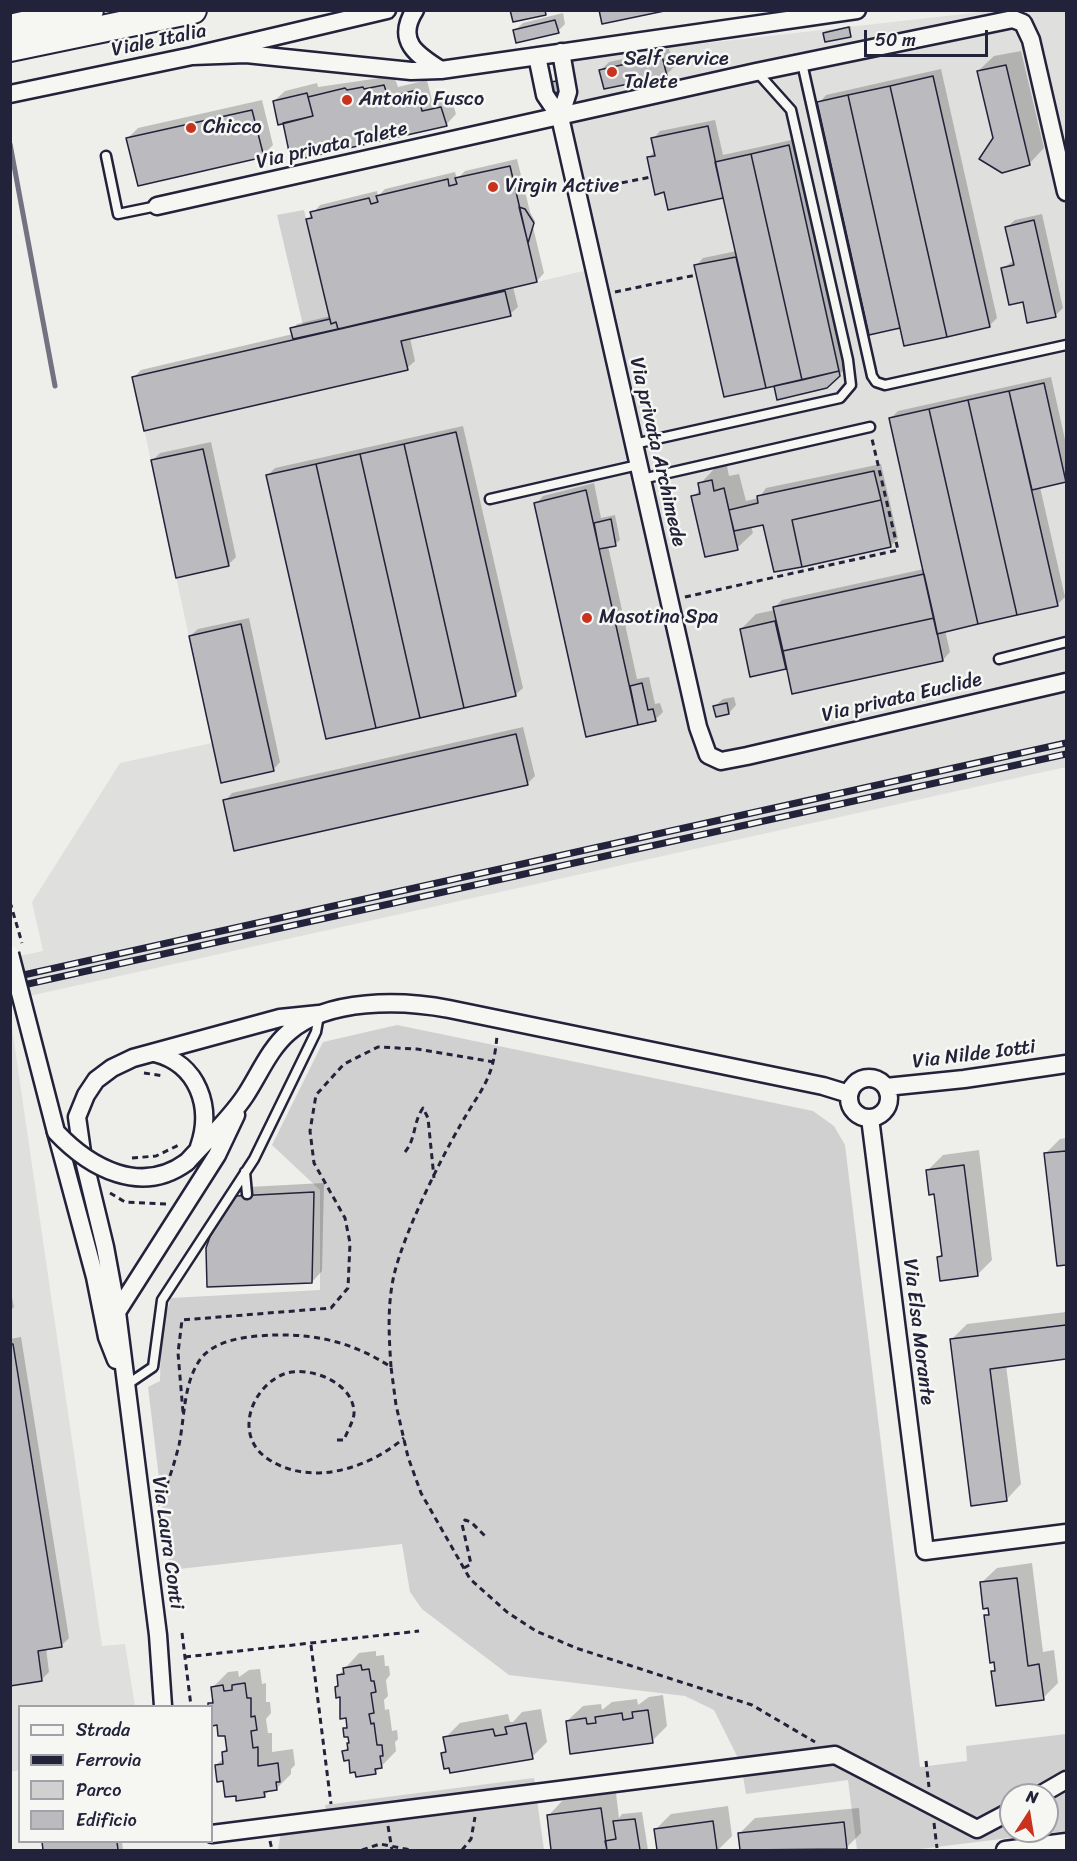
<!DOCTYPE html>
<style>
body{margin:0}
#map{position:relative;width:1077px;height:1861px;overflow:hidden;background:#eeeeeb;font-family:Sriracha,sans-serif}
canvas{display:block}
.frame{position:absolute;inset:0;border:12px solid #22223b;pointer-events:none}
.legend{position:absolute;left:18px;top:1705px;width:195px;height:138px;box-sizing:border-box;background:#f6f6f2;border:2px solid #a1a1a9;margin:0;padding:8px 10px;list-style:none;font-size:18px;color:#22223b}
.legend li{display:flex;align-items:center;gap:12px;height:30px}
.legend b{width:30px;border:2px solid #a1a1a9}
.north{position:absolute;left:999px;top:1783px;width:60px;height:60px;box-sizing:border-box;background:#f6f6f2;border:2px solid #a1a1a9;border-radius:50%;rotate:12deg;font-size:16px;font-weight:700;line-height:24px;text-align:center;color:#22223b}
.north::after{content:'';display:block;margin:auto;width:21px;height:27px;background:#c8321e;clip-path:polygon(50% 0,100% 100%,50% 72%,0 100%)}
.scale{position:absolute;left:864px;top:30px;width:124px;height:27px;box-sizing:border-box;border:3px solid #22223b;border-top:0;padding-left:8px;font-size:18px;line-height:21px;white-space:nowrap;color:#22223b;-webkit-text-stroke:4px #f6f6f2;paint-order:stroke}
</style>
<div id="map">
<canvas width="1077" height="1861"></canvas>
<div class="frame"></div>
<ul class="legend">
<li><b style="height:8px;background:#f6f6f2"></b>Strada</li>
<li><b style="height:8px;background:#22223b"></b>Ferrovia</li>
<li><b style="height:16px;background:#d0d0d1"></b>Parco</li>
<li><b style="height:16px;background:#bbbbbf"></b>Edificio</li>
</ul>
<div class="north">N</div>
<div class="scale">50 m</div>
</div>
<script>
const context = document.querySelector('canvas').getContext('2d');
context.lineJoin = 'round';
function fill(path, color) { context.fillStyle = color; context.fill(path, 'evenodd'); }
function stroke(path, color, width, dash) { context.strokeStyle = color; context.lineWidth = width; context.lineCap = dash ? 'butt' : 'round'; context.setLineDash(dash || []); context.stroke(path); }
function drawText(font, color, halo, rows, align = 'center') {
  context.font = font + ' Sriracha,sans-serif'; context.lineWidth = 5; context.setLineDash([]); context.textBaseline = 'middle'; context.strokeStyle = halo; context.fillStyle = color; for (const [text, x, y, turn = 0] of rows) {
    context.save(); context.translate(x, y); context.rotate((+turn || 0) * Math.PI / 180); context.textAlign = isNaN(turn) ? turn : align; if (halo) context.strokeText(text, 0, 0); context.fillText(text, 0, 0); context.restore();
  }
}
const built = new Path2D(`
 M990,11H1066V767L11,1000L10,958L43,951L32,902L120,763L212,743L133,378L600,267L556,60Z
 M10,1014L102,1646L125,1644L135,1706H20L19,1770L11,1772Z`);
const green = new Path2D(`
 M304,210L330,319L303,325L277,215Z
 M397,1025L813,1111L834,1126L845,1145L920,1767L967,1761L966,1746L1066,1734V1831L912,1850H857L848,1780L746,1794L741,1764L714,1710L685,1696L509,1675L422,1609L410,1592L402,1544L170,1570L148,1387L160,1381L161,1329L171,1298L320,1290V1190L272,1145L323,1042ZM1011,1795H1047V1831H1011Z
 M534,1778L544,1850H278L282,1825L327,1816L325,1805Z`);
const shadow = new Path2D(`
 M563,13L565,24L558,31L515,30L523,23Z
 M851,26L850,35L824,33L826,31Z
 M669,49L674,67L666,75L601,70L609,62Z
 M1021,51L1044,148L1029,164L994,138L978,71L994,56Z
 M941,69L997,318L989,326H901L819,103L826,95Z
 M394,76L398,87L427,80L432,101L451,97L456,114L446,125L284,122L274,101L285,91L317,83L318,87Z
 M262,100L273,145L263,155L128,138L138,128Z
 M715,120L723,155L796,139L847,367L827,387L775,384L725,395L696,266L703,258L737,251L724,196L669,208L665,191L648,158L655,151L653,139L660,131Z
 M517,159L530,212L535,221L533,227L544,273L537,281L513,287L518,307L510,314L410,338L415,361L407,368L133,378L141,370L293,334L292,329L297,324L331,316L308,219L320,205L377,191L378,196L385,189L455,172L457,179L465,171Z
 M1042,214L1063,308L1055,316L1024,300L1003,268L1015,260L1007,227L1015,220Z
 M1051,377L1066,444V480L1040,487L1065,597L1057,605L945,630L950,652L943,660L785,668L741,629L756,614L775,610V607L782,600L924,569L890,419L898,411Z
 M463,426L523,688L515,695L267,476L275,468Z
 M211,442L236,557L228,565L153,460L160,453Z
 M881,464L898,538L891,546L764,523L751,526L753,533L737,548L693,497L701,489L700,484L715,468L727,466L729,476L739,474L746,501L759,498L766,488Z
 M594,483L601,518L615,515L620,540L615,544L608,546L637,679L649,677L655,704L660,703L663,712L655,720L587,735L536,504L543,496Z
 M249,618L280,762L273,770L190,636L198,629Z
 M734,697L736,705L729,713L715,706L723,699Z
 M523,727L535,776L527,784L225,801L232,793Z
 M1066,1138V1263L1059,1264L1045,1154L1060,1139Z
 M979,1150L992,1260L977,1275L938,1258L943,1253L935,1192L928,1170L943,1155Z
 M324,1183L322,1271L312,1282L237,1197L248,1187Z
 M10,1288L14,1307L10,1311Z
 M1066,1312V1358L1006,1365L1021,1484L1006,1500L951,1340L967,1324Z
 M21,1337L69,1638L61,1646L46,1648L49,1672L42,1679L10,1684V1339Z
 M1032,1563L1043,1652L1054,1650L1058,1683L1043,1698L993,1672L996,1668L986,1616L990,1612L981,1583L997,1568Z
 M376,1651V1656L384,1655L385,1666H389L390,1675L386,1680L388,1696L384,1700L385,1710L389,1709L392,1731L397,1730L398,1739L395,1742L396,1751L375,1773L350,1759L344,1752L351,1742L344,1729L349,1725L342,1695L336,1687L339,1684L338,1676L359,1653Z
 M260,1669L262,1684L266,1683V1702H270L271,1713L266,1719L268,1733H272V1752L293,1749L295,1765L291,1769V1774L276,1789L270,1790L264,1796L224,1780L216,1765L224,1758L223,1752L228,1747L227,1734L218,1723L212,1724L209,1704L214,1699L213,1687L228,1672L238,1671L239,1677L249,1670ZM240,1688L223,1693V1690Z
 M663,1695L667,1726L652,1741L567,1721L583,1706L601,1704L602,1710L612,1702L637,1699L638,1705L649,1697Z
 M541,1709L547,1742L532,1757L443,1753L447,1749L445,1738L460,1723L508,1714L510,1722H513L522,1712Z
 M616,1793L619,1818L622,1814L642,1812L648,1850H553L548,1816L563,1800Z
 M728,1806L732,1836L718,1850H658L655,1830L671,1814Z
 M859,1808L861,1833L846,1848L741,1850L739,1834L755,1818Z
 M43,1842H122L123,1850H45Z`);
const stream = new Path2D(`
 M10,144L55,386`);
const building = new Path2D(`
 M510,10H545L546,15L513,22Z
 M599,10H669L602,24Z
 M555,20L559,33L516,43L513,30Z
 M849,27L851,37L825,42L823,33Z
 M662,56L667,76L604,89L599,70Z
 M1006,65L1030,165L1002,173L979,159L993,138L977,71Z
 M933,76L990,327L947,337L890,86Z
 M557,81L559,92L553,93L550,82Z
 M384,85L388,97L417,90L422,111L441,107L447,126L291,161L283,123L313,116L308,97L345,88L347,90L363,87L364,89Z
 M890,86L947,337L904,346L848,95Z
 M307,93L313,116L278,125L273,101Z
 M848,95L900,328L869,335L817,102Z
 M252,110L264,157L138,186L126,138Z
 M708,126L723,198L668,210L664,192L655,195L647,157L655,156L651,138Z
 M789,145L839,371L802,380L751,154Z
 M751,154L802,380L766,388L715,162Z
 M510,166L537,282L338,329L336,322L331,324L306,219L312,218L310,212L369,198L371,204L378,202L376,196L448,179L449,186L457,184L455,178Z
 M519,207L525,209L534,223L528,243Z
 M1034,220L1056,317L1027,323L1023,302L1009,305L1001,268L1014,265L1005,227Z
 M736,257L766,388L724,397L694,265Z
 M505,291L511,316L401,341L408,370L144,431L132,377Z
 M330,319L331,324L336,322L338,329L293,339L290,328Z
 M839,371L840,376L827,388L777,400L774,386Z
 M1044,383L1066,482L1032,490L1009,391Z
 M1009,391L1058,606L1017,615L968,400Z
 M968,400L1017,615L978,624L929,409Z
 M929,409L978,624L937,634L889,418Z
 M456,432L516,696L464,708L404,444Z
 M404,444L464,708L420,718L360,454Z
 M203,449L229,566L176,578L151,460Z
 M360,454L420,718L376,728L316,464Z
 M316,464L376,728L326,739L266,475Z
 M874,471L881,500L792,520L802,567L774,572L763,525L734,531L729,510L758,503L757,496Z
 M712,480L714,491L724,488L738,550L705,557L691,496L700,494L698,483Z
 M586,490L638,725L586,737L534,503Z
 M881,500L891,547L802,567L792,520Z
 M611,519L616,546L599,549L594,523Z
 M924,574L934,618L783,651L773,607Z
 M934,618L943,661L792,694L783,651Z
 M775,621L786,669L750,677L740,629Z
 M241,624L274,771L221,783L189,636Z
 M642,683L648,710L653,709L656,721L638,725L630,686Z
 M727,703L729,714L716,717L713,706Z
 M516,734L528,785L234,851L223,800Z
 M1066,1151V1265L1057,1266L1044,1153Z
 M964,1165L978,1276L940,1281L937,1257L942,1256L934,1194L929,1195L926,1170Z
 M314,1192L312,1283L207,1287L206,1248L212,1231L236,1196Z
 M1066,1325V1359L990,1369L1007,1501L971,1506L950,1339Z
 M10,1344H13L62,1647L38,1651L42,1681L10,1686Z
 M1017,1578L1028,1666L1039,1664L1044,1700L996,1706L991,1671H995L994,1662L990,1663L984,1615H989L988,1608L983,1609L980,1582Z
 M361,1665L362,1670L369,1669L371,1681H374L376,1692L371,1693L374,1713L369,1714L371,1724L374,1723L377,1745H382L383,1756H380L382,1768L375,1769L376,1774L356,1777L355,1772L350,1773L349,1760L344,1761L342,1751L348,1750L347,1743H349L348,1737H344L343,1728H347L346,1718L340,1719V1697L336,1698L335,1687L338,1686L337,1675L344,1674L343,1668Z
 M245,1683L247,1698H251V1717L255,1716L257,1730L251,1731L253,1748L258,1747V1766L278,1763L280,1782H276L277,1790L264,1792L265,1797L236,1801V1796L225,1797L223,1781L217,1782L215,1765L223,1764L222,1752L227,1751L225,1736H218L217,1725L212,1726V1706H208V1703H213L211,1687L223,1685L224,1691L232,1690V1685Z
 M648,1710L653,1743L570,1754L566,1721L586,1718L587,1724L596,1723L595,1717L622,1713L623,1720L633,1718L632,1712Z
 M526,1723L533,1759L450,1773L449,1768L444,1769L441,1753L446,1752L443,1737L493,1729L495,1736L507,1734L505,1727Z
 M601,1808L607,1850H551L547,1815Z
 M635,1819L640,1850H607L605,1841L616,1839L613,1821Z
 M713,1821L717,1850H657L654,1829Z
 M844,1822L847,1849L740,1850L738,1833Z
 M42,1842H117L118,1850H43Z`);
const path = new Path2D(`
 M591,189L651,177
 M615,292L696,275
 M685,597L898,550L872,439
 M144,1073L164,1076
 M405,1152C416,1139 413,1122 423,1108L428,1118L434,1178
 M132,1158L156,1156L179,1145
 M110,1193L125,1202L167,1204
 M391,1367C389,1337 387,1306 394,1275C404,1233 439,1162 461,1124C482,1087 493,1081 497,1036
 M183,1412L178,1353L182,1320L331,1308L348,1288L350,1243L345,1218L314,1163L310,1131L316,1095L344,1064L378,1047L417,1049L494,1062
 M337,1440H344C347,1432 353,1422 354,1414C355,1382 308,1365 284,1374C251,1387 233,1436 268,1459C310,1487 368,1469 404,1438
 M158,1505C167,1487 174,1465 179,1445C185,1417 183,1381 202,1357C219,1338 251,1336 275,1335C318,1334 354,1343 391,1367L396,1405L408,1457L421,1493L470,1579L507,1612L536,1631L576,1648L752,1705L815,1742
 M464,1568L471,1564L462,1524L465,1520L471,1522L486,1537
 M182,1633L191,1706
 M311,1645L331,1804
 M185,1657L419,1631
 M926,1761L929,1787
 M934,1823L937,1848
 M388,1826L392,1850
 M270,1841L272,1850
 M362,1850L380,1844L411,1850
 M462,1850L471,1839L475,1817`);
const lane = new Path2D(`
 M802,63L872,376L876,382L885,385L1066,345
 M106,156L118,214L157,206
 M634,444L840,398L851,385L848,360L791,110L757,72
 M642,479L870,427
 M490,499L638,465
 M999,659L1066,642
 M245,1172L247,1194
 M125,1386L153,1367L162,1300L254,1159L316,1032L319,1015`);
const street = new Path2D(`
 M415,10C395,41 417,55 441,70
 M192,56L246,54L411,71L441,70L857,10
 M537,56L545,95L560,117L698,727L708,755L721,761L747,756L1066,682
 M10,94L192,56L387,10
 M560,117L568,92L561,52
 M157,206L756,72L1013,19L1023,23L1031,40L1066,192
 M155,1053C198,1064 213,1107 199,1147
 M849 1098a20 20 0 1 1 40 0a20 20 0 1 1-40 0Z
 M886,1087L964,1079L1066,1064
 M870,1118L925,1551L1066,1533
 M56,1132L95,1277L107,1337L116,1360
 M187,1162C206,1141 229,1120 245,1096C259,1075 269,1049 289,1032C328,998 402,1000 449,1009L823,1086L849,1094
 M117,1312L217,1155L236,1115
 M163,1706L158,1635L117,1312L105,1247L82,1152L77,1117L86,1095L96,1080L112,1068L133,1058L280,1018L319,1014
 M1040,1795L1066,1780
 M212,1834L835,1755L977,1829L1011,1811
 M1005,1850L1066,1842`);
const primary = new Path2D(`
 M10,28L90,10
 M10,48L193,10`);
const rail = new Path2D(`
 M10,978L1066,743
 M10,988L1066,754`);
const pathBridge = new Path2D(`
 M10,902L22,943`);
const streetBridge = new Path2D(`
 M10,954L56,1132C90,1168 141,1196 187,1162`);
const markers = [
 [612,72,6,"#c8321e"],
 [347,100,6,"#c8321e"],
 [191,128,6,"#c8321e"],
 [493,187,6,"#c8321e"],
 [587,618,6,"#c8321e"]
];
const streetNames = [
 ["Viale Italia",159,41,-12],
 ["Via privata Talete",332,146,-13],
 ["Via privata Archimede",657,452,77],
 ["Via privata Euclide",902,698,-13],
 ["Via Nilde Iotti",974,1055,-7],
 ["Via Elsa Morante",918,1332,83],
 ["Via Laura Conti",167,1543,82]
];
const poiNames = [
 ["Self service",624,60],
 ["Talete",624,83],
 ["Antonio Fusco",359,100],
 ["Chicco",203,128],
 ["Virgin Active",505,187],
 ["Masotina Spa",599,618]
];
fill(built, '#dfdfde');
fill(green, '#d0d0d1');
fill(shadow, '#0003');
stroke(stream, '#727281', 5);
fill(building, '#bbbbbf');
stroke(building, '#22223b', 1.5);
stroke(lane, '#22223b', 13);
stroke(street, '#22223b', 21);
stroke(primary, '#22223b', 30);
stroke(path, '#22223b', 3, [6, 4.5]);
stroke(lane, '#f6f6f2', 8);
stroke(street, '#f6f6f2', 16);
stroke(primary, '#f6f6f2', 26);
stroke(rail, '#22223b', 7);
stroke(rail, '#f6f6f2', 4.5, [14]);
stroke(streetBridge, '#22223b', 21, []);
stroke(pathBridge, '#22223b', 3, [6, 4.5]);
stroke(streetBridge, '#f6f6f2', 16);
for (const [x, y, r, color] of markers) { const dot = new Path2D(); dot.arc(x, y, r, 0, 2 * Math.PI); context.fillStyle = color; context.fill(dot); stroke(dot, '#f6f6f2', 2); }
drawText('20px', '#22223b', '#f6f6f2', streetNames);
drawText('20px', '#22223b', '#f6f6f2', poiNames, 'left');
</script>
